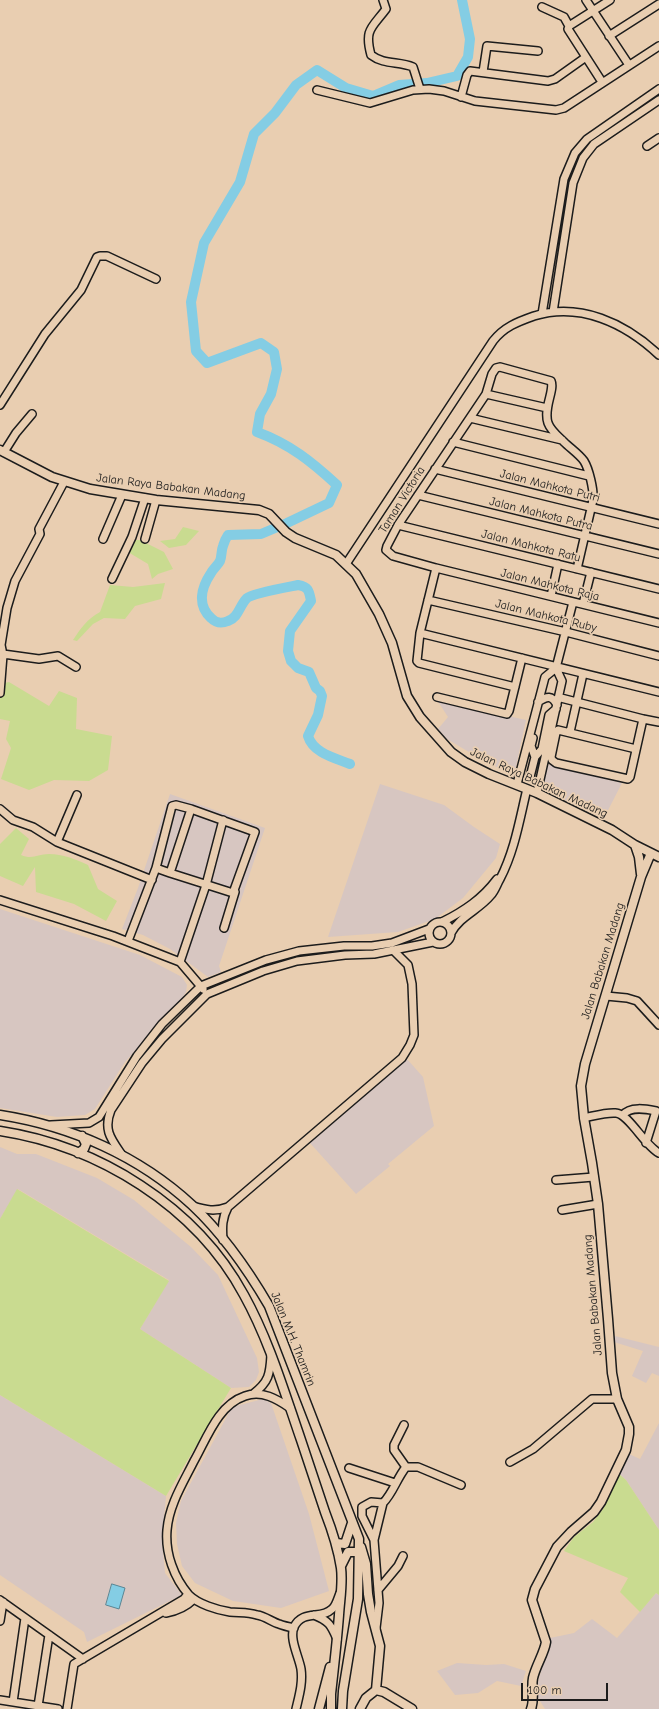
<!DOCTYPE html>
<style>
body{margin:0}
#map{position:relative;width:659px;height:1709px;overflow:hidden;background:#e9ceb1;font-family:"Comic Neue",sans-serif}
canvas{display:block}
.scale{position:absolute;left:521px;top:1683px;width:87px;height:18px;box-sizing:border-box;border:2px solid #1c1c1c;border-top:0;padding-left:5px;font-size:12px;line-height:14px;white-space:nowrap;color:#1c1c1c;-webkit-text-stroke:3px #e9ceb1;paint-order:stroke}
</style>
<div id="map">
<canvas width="659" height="1709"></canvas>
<div class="scale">100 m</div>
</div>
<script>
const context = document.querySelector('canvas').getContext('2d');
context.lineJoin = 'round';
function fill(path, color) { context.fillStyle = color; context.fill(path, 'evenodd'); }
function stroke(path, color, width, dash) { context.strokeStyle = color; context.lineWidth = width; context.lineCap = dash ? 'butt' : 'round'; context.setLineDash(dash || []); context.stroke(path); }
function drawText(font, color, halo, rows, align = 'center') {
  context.font = font + ' "Comic Neue",sans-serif'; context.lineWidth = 3.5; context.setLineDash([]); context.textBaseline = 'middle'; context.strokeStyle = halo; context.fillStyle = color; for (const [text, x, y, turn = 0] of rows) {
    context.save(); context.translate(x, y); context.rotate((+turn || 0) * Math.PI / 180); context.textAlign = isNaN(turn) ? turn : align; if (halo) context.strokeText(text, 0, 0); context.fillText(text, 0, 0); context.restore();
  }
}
const built = new Path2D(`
 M437,700L526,720L514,776L479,758L447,739L438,729L448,717Z
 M547,764L622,783L604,818L541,789Z
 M380,784L444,805L474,827L500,844L496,858L463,898L435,919L398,932L328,937Z
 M170,794L265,828L219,966L221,972L208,977L170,949L143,935L122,929L138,888Z
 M0,909L140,955L182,977L187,985L186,992L180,1002L125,1062L95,1109L85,1115L57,1117L0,1108Z
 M407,1059L423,1077L434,1126L388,1164L390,1166L356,1194L310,1143Z
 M0,1147L17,1154H36L97,1178L134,1200L191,1247L218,1275L257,1358L259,1372L256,1380L249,1387L231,1388L140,1329L169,1280L18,1189L0,1219Z
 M615,1336L659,1347V1376L652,1373L646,1383L632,1376L643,1351L614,1342Z
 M0,1395L166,1496L162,1541L165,1573L182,1595L87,1642L84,1632L0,1575Z
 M263,1399L271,1403L309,1514L329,1591L281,1608L233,1601L195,1583L182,1566L177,1544L176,1523L181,1501L232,1407Z
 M659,1423V1530L626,1480L619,1474L629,1454L640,1459Z
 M656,1593L659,1595V1709H545L535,1693L550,1638L574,1633L592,1619L617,1638Z
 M457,1663L486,1665L504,1664L526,1671L521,1686L497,1681L478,1693L455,1695L437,1671Z`);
const green = new Path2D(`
 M183,527L199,531L186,545L169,548L160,541L175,539Z
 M133,540H140L164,552L173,569L158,574L152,579L148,564L128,552Z
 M165,583L161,599L135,606L125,619L104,618L93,624L77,641L73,640C81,628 87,619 100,612L110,585L133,587Z
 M9,682L49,706L59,691L77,698L76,729L112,736L108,770L89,781L54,780L29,790L1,779L11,748L6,739L10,721L0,719V684Z
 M16,828L29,839L21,855C33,860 37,854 49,854C63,854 75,859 88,865L98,889L117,901L106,921L74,904L36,892L35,867L23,886L0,876V844Z
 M17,1189L169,1281L140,1329L231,1388L166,1496L0,1395V1219Z
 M619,1474L626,1480L659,1530V1595L656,1593L640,1612L620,1592L628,1578L564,1551L574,1537L593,1522L603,1509Z`);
const water = new Path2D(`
 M112,1584L125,1588L119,1609L106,1605Z`);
const river = new Path2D(`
 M350,764C335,758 313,753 308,736L318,715L322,696L320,691L316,688L309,672L298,668L291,661L288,651L290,631L311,601C309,591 309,587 298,585C288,587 253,593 247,598C239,606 239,617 228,621C221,624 216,623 211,618C197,605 201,588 211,573C213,569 218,565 220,561C222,556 221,551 223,546C224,542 226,538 228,535L261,534L287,523L329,503L337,485C312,462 290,444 257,432L260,414L271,394L277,369L274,352L261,343L207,363L196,351L191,302L204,243L240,182L254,134L275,113L296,85L317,70L346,88L373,96L399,85L427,83L457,76L468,57L470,39L462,0`);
const minor = new Path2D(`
 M383,0L386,9C372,28 364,29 371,55C384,65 399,61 413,67L420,89
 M586,0L629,65
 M542,7L564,17L569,26
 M609,36L659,4
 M483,72L487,46L538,51
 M602,82L568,29L569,26L610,0
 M317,90L370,103L413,90L429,89L444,91L475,101L556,110L564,108L659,46
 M461,97L467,75L470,71L548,81L555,79L586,57
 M647,146L659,138
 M553,312L573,183L583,158L594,144L659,100
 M542,314L564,179L575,153L587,139L659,89
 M486,394L547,408
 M0,405L45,334L81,290L97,257L100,256H107L156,279
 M470,418L562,440
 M453,442L589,476
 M4,452L16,433L32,414
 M435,469L659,524
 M418,495L659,554
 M398,525L659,589
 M103,539L122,495
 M145,539L156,500
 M346,564L493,341C504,327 517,322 534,316C580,302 625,323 659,355
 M436,568L659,623
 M112,579L132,537L145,498
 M551,596L558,564
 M428,600L566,632L659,656
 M583,604L591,572
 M420,633L659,692
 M3,654L39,659L58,656L76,667
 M556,668L573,602
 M515,687L419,663L417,661L420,633L436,568L393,556L386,550L387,546L398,525L486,394L492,374L496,368L500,367L551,381C555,390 543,408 548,423C551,431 558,436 564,442C570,448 579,454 584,461C589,469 594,490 593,500L577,569
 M0,693L3,655L1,645L7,608L15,581L40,534L39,529L64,482
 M437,697L507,714L509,711L522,658
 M561,698L643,719
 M538,702C547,696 552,695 557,705
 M570,732L583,674
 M533,738L531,746L535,757
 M636,749L558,730L556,733L551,757L552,760L556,763L628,779L630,777L643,719L659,722
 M530,777L535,757L542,749L549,715L556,709
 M517,784L545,677L556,668
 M537,793L562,681L556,668
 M0,809L13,820L33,827L57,842L152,880
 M191,809L255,832L233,893L170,873Z
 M57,842L77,795
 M156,868L170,873
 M0,900L113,936L180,962L203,989
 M429 933a11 11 0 1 1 22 0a11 11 0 1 1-22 0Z
 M442,922C464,911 482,899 497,879
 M224,928L235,892
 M451,933C460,916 479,910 491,895C495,891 497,884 500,879C514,852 519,823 526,793
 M128,941L156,868L172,806L176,805L191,809
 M180,962L206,885L223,820
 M606,996L627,998L637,1001L659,1025
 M623,1115C630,1106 646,1109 656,1111L646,1143
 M584,1118C594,1116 606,1112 616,1113C629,1114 644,1145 659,1153
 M51,1125L89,1123L99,1117L137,1056L162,1024L201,986L266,960L299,951L344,946H372L392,943L429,929
 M122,1155C111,1139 103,1130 111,1110L142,1063L162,1039L207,994L263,971L297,961L345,955L374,954L433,942
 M556,1180L594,1177
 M193,1206C206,1210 215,1212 228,1207L402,1058L410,1045L414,1035L412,984L408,965L394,951
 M562,1210L598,1204
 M223,1240C222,1227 222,1218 228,1207
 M253,1394C269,1382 270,1374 271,1355
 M290,1408C277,1399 262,1390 245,1396C218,1405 207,1438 194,1461C183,1483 169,1505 167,1530C165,1553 174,1578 189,1595C198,1604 217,1610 230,1612C239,1613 248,1612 257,1615C265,1616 272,1622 279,1624C284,1626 289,1627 294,1628
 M404,1425L394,1445V1450L406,1467
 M510,1462L533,1449L592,1399H617
 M349,1468L395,1483
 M374,1540L383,1503
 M378,1590L398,1566L403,1556
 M0,1600L83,1659
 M166,1613C177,1611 186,1607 194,1599
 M314,1615C329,1621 331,1625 337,1639
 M0,1621L3,1602
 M376,1628L379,1603L374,1540L362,1516V1507L371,1502L383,1503C393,1493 397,1478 406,1467H418L461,1485
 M0,1700L58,1709
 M13,1702L25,1618
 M38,1706L49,1635
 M67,1709L74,1664L184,1599L188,1594
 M296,1709C299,1696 303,1683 301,1669C299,1657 289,1639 294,1627C303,1609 321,1620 332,1609C336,1606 338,1598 340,1593`);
const major = new Path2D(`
 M0,450L52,477L90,489L156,500L259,510L269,514L286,532L295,538L336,555L356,574L379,614L392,643L407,696L420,717L451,752L465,762L489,774L537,793L612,830L635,845L659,857
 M635,845L639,857L641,874
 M0,1115C71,1126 139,1156 192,1205C223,1234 248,1270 269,1306L359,1539L358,1599L343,1691L342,1709
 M0,1131C98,1146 196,1206 244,1295C269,1340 284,1391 301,1440C309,1464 317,1488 325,1512C332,1530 338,1548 341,1568C343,1583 340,1599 339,1615C337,1641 334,1667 331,1694V1709
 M78,1153L84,1149L86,1144L82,1136
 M336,1543L345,1544L352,1523
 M361,1547L366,1564L368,1594L371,1612L380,1646L376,1690
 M341,1566L348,1552H358
 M319,1709L330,1667
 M360,1709L366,1698L376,1690L384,1692L412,1709
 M531,1709C535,1699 531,1688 533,1678C536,1665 544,1654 546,1642L532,1600L535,1589L557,1547L571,1532L594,1512L601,1502L626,1450L629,1434V1427L617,1399L612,1373L608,1319L598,1204L592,1163L584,1118L581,1086L585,1064L641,877L651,853`);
const streetNames = [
 ["Jalan Mahkota Putri",550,486,14],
 ["Jalan Raya Babakan Madang",171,487,7],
 ["Taman Victoria",402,500,-58],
 ["Jalan Mahkota Putra",541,514,14],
 ["Jalan Mahkota Ratu",531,546,14],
 ["Jalan Mahkota Raja",550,585,14],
 ["Jalan Mahkota Ruby",546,616,14],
 ["Jalan Raya Babakan Madang",539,783,25],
 ["Jalan Babakan Madang",603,961,-73],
 ["Jalan Babakan Madang",593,1295,-95],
 ["Jalan M.H. Thamrin",293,1339,68]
];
fill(built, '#d7c6c1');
fill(green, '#c9db90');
fill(water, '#84cde4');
stroke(water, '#5a8694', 1);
stroke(river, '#84cde4', 10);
stroke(minor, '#1c1c1c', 10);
stroke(major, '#1c1c1c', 11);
stroke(minor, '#e9ceb1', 7);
stroke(major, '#e9ceb1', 8);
drawText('12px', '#1c1c1c', '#e9ceb1', streetNames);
</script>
